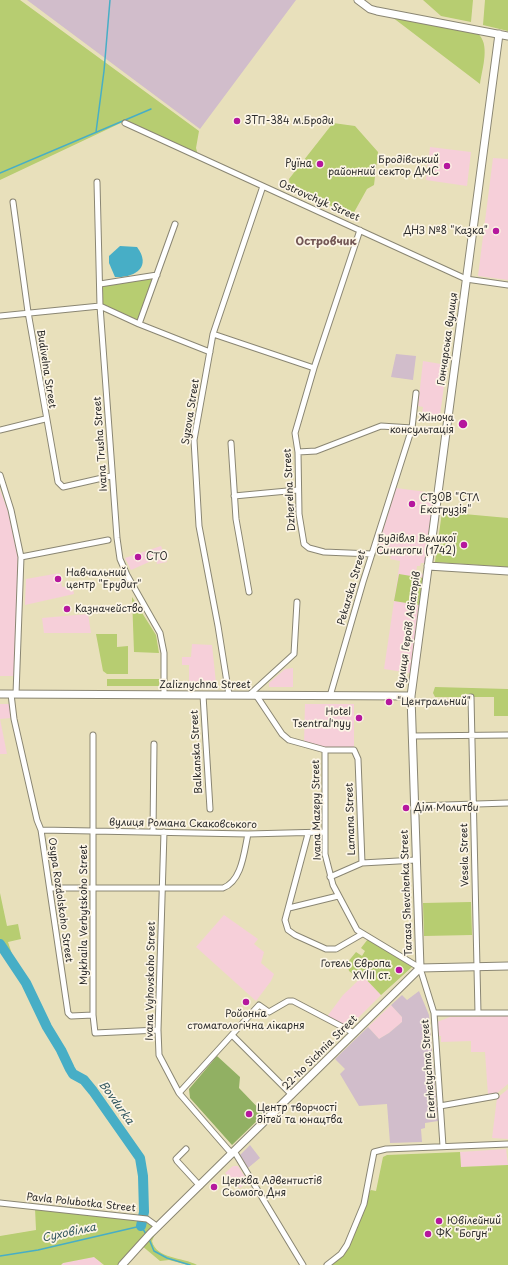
<!DOCTYPE html>
<meta charset="utf-8">
<style>
body{margin:0}
canvas{display:block;background:#e8e0bb}
</style>
<canvas width="508" height="1265"></canvas>
<script>
const context = document.querySelector('canvas').getContext('2d');
context.lineJoin = 'round';
function fill(path, color) { context.fillStyle = color; context.fill(path, 'evenodd'); }
function stroke(path, color, width, dash) { context.strokeStyle = color; context.lineWidth = width; context.lineCap = dash ? 'butt' : 'round'; context.setLineDash(dash || []); context.stroke(path); }
function drawText(font, color, halo, rows, align = 'center') {
  context.font = font + ' "Playpen Sans",sans-serif'; context.lineWidth = 3.5; context.setLineDash([]); context.textBaseline = 'middle'; context.strokeStyle = halo; context.fillStyle = color; for (const [text, x, y, turn = 0] of rows) {
    context.save(); context.translate(x, y); context.rotate((+turn || 0) * Math.PI / 180); context.textAlign = isNaN(turn) ? turn : align; if (halo) context.strokeText(text, 0, 0); context.fillText(text, 0, 0); context.restore();
  }
}
const built = new Path2D(`
 M430,147L471,152L467,186L426,180Z
 M493,158L508,159V280L478,276Z
 M423,361L447,365L439,422L421,419L423,407L418,406Z
 M396,488L434,493L425,563H421L420,566H417L416,573L423,574L410,673L384,669L400,561L390,559L391,556L377,554L378,546Z
 M0,490L8,511L18,557L14,676H0Z
 M161,546L167,562L157,564L156,559L131,570L125,558Z
 M60,573L62,587L72,585L74,594L25,605L26,579Z
 M88,614L91,633H44L42,618Z
 M192,644L212,645L216,683L213,687H189V665H182V657H191Z
 M293,668V687H269V683L285,669Z
 M0,704H9L11,718L0,719L7,754H0Z
 M305,704H354V750H325L304,744Z
 M224,915L258,939L254,944L264,952L261,963L274,974L271,981L256,1001L196,947Z
 M363,976L381,995L347,1029L326,1018L343,995Z
 M391,1005L402,1017V1022L389,1033L379,1039L368,1027Z
 M508,1016V1084L496,1094L488,1095L485,1052H471V1041L441,1042V1036H438L437,1022L450,1017Z
 M508,1089V1139L492,1138L497,1098Z
 M506,1149L508,1165L461,1167L460,1152Z
 M233,1166H238L248,1182L240,1188L225,1173Z
 M94,1257L102,1263L104,1265L102,1263L100,1265H61L63,1263Z`);
const industrial = new Path2D(`
 M27,0H296L200,129Z
 M396,354L416,356L413,380L391,377Z
 M419,991L429,1015L438,1121L425,1123V1128L421,1129L422,1142L390,1143L387,1104L359,1106L340,1074L345,1069L335,1059L368,1027L379,1039L389,1033L402,1022V1017L391,1005L402,995L407,1000Z
 M250,1145L260,1158L248,1168L240,1155Z`);
const green = new Path2D(`
 M0,0H20L199,131L196,148L198,155L125,121L0,180Z
 M423,0H473L471,22L441,16Z
 M485,0H508V31L483,25Z
 M392,17L477,33C491,43 482,69 480,84Z
 M333,123L355,126L378,152L374,185L367,189L352,216L290,186L289,179Z
 M155,277L138,322L102,305L101,286Z
 M442,512L508,518V567L435,562Z
 M399,574L423,578L419,605L394,601Z
 M132,597L156,635L159,653L134,652Z
 M96,634H117V647L128,646V674H107L103,671Z
 M107,679H159V686H107Z
 M435,687L508,689V716H494V697H435L433,693Z
 M0,893L7,926L18,924L21,939L8,942L13,957L32,989L48,1026L63,1049L71,1068L85,1079L98,1095L131,1145L141,1156L144,1167L145,1218L141,1217L142,1176L140,1162L92,1092L83,1082L72,1075L69,1070L57,1045L45,1028L28,991L0,947Z
 M471,902L472,935L424,936L423,903Z
 M368,939L412,967L381,995L363,976L359,979L349,971L347,963L356,952L362,956L365,951L361,948Z
 M460,1152L461,1167L508,1165V1265H329L342,1255L368,1193L371,1190L376,1191L383,1157L387,1155Z
 M35,1208L147,1219L158,1227L152,1241C156,1259 183,1257 197,1265H188L169,1260L160,1261L141,1245L122,1265H104L94,1257L63,1263L61,1265H0V1236L36,1230Z`);
const forest = new Path2D(`
 M217,1056L240,1077L239,1088L264,1114L232,1145L190,1098L189,1089Z`);
const water = new Path2D(`
 M120,246L137,247C152,267 135,278 115,277L109,263V256Z`);
const stream = new Path2D(`
 M96,132L104,71L110,0
 M0,173L151,109
 M149,1239L154,1251L167,1258L190,1265
 M0,1256L38,1250L141,1226L146,1234`);
const river = new Path2D(`
 M0,944L26,983L47,1027L61,1050L70,1069L73,1074L84,1080L93,1091L140,1158L143,1176L144,1212L141,1226`);
const street = new Path2D(`
 M125,123L466,279L508,285
 M97,182L100,306L117,538L120,559L127,575L160,633L164,653V695
 M13,202L28,312L58,482L63,487L111,476
 M360,230L314,368L295,433L298,452L299,514L304,544L309,548L324,552L372,554
 M100,284L157,275
 M0,316L100,306L139,324L210,352
 M139,324L175,224
 M213,334L314,368
 M0,430L45,419
 M231,443L236,519L249,592
 M298,452L316,451L381,426L412,428
 M0,475L11,510L21,557L16,694
 M234,496L298,490
 M21,557L108,540
 M11,694L14,719L37,820L41,830L68,1013L71,1016L93,1015
 M203,695L210,809
 M229,695L218,626L199,526L194,440L213,334L263,186
 M249,695L294,654L297,602
 M256,695L282,734L289,740L325,750V854L333,885L357,930L420,968L434,1013L443,1146
 M330,696L363,582L412,428L416,393
 M471,697L478,1013
 M93,735V1015L95,1033L158,1030
 M412,736L508,735
 M325,750H354L358,759L362,863L416,860
 M414,806L508,803
 M41,830L248,834L325,832
 M153,832L154,744
 M164,832L158,1030L159,1055L179,1093L232,1154
 M308,834L285,920L288,930L295,935L326,949H336L362,934
 M330,877L362,863
 M50,888H223C242,881 244,852 248,834
 M289,908L338,896
 M434,1013H508
 M232,1035L292,1095
 M179,1093L259,1005L269,1012L288,1001H293L354,1033
 M440,1106L496,1096
 M186,1149L176,1159L177,1161L200,1186
 M234,1151L303,1265
 M0,1203L138,1218L147,1219L158,1227
 M327,1265L341,1254L347,1245L364,1204L374,1152L386,1149L508,1144`);
const secondary = new Path2D(`
 M358,0L370,9L377,11L508,36
 M428,566L508,571
 M0,694L411,696
 M420,968L411,696L499,34
 M122,1265L150,1234L420,968L508,966`);
const markers = [
 [237,121,4,"#b5179e"],
 [320,164,4,"#b5179e"],
 [447,166,4,"#b5179e"],
 [496,231,4,"#b5179e"],
 [463,424,5,"#b5179e"],
 [412,504,4,"#b5179e"],
 [464,545,4,"#b5179e"],
 [138,557,4,"#b5179e"],
 [58,579,4,"#b5179e"],
 [67,609,4,"#b5179e"],
 [389,702,4,"#b5179e"],
 [359,718,4,"#b5179e"],
 [406,808,4,"#b5179e"],
 [399,970,4,"#b5179e"],
 [246,1002,4,"#b5179e"],
 [249,1114,4,"#b5179e"],
 [214,1187,4,"#b5179e"],
 [439,1221,4,"#b5179e"],
 [428,1234,4,"#b5179e"]
];
const poiNames = [
 ["ЗТП-384 м.Броди",245,121],
 ["Бродівський",439,160,"right"],
 ["районний сектор ДМС",439,172,"right"],
 ["Руїна",312,164,"right"],
 ["ДНЗ №8 \"Казка\"",488,231,"right"],
 ["Жіноча",454,418,"right"],
 ["консультація",454,430,"right"],
 ["СТзОВ \"СТЛ",420,498],
 ["Екструзія\"",420,510],
 ["Будівля Великої",456,539,"right"],
 ["Синагоги (1742)",456,551,"right"],
 ["СТО",146,557],
 ["Навчальний",66,573],
 ["центр \"Ерудит\"",66,585],
 ["Казначейство",75,609],
 ["\"Центральний\"",397,702],
 ["Hotel",351,712,"right"],
 ["Tsentralʹnyy",351,724,"right"],
 ["Дім Молитви",414,808],
 ["Готель Європа",391,964,"right"],
 ["XVIII ст.",391,976,"right"],
 ["Ройонна",246,1014,"center"],
 ["стоматологічна лікарня",246,1026,"center"],
 ["Центр творчості",257,1108],
 ["дітей та юнацтва",257,1120],
 ["Церква Адвентистів",222,1181],
 ["Сьомого Дня",222,1193],
 ["Ювілейний",447,1221],
 ["ФК \"Богун\"",436,1234]
];
const streetNames = [
 ["Ostrovchyk Street",319,201,24],
 ["Гончарська вулиця",448,339,-82],
 ["Budivelna Street",46,369,81],
 ["Syzova Street",191,412,-81],
 ["Ivana Trusha Street",101,444,-94],
 ["Dzherelna Street",290,490,-93],
 ["Pekarska Street",352,588,-74],
 ["вулиця Героїв Авіаторів",409,630,-82],
 ["Zaliznychna Street",205,685],
 ["Balkanska Street",197,752,-93],
 ["Ivana Mazepy Street",317,810,-91],
 ["Lamana Street",351,819,-92],
 ["вулиця Романа Скаковського",183,824,1],
 ["Vesela Street",465,855,-91],
 ["Tarasa Shevchenka Street",407,893,-92],
 ["Osypa Rozdolskoho Street",60,900,82],
 ["Mykhaila Verbytskoho Street",84,915,-90],
 ["Ivana Vyhovskoho Street",151,981,-89],
 ["22-ho Sichnia Street",320,1053,-45],
 ["Enerhetychna Street",429,1069,-94],
 ["Pavla Polubotka Street",81,1203,6]
];
const neighbourhoodNames = [
 ["Островчик",326,242]
];
const waterNames = [
 ["Bovdurka",116,1103,54],
 ["Суховілка",69,1233,-12]
];
fill(built, '#f6cfd9');
fill(industrial, '#d1bdcb');
fill(green, '#b7cd71');
fill(forest, '#91b063');
fill(water, '#47aec6');
stroke(stream, '#47aec6', 1.5);
stroke(river, '#47aec6', 10);
stroke(street, '#8a8673', 7);
stroke(secondary, '#8a8673', 9);
stroke(street, '#fff', 5);
stroke(secondary, '#fff', 7);
for (const [x, y, r, color] of markers) { const dot = new Path2D(); dot.arc(x, y, r, 0, 2 * Math.PI); context.fillStyle = color; context.fill(dot); stroke(dot, '#fcf5e5', 1.5); }
drawText('10px', '#2b2b2b', '#fcf5e5', poiNames, 'left');
drawText('10px', '#2b2b2b', '#fcf5e5', streetNames);
drawText('bold 11px', '#735755', '#fcf5e5', neighbourhoodNames);
drawText('italic 11px', '#355961', '#fcf5e5', waterNames);
</script>
